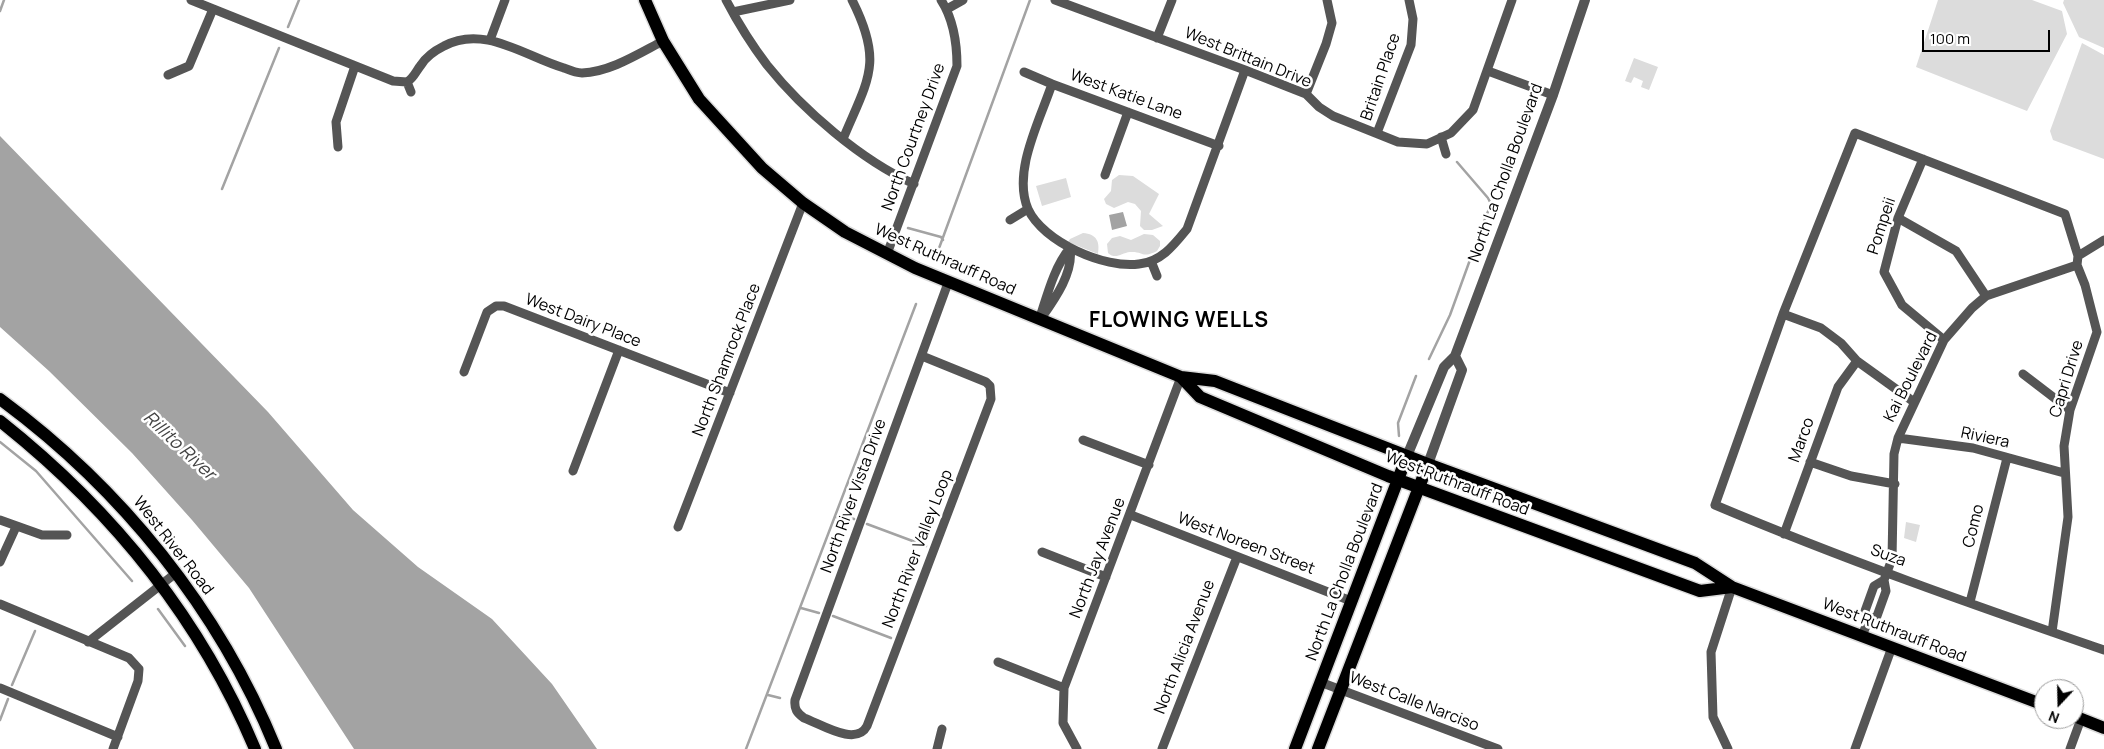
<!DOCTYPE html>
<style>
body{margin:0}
#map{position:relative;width:2104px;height:749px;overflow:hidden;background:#fff;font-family:Manrope,sans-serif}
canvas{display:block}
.north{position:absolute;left:2034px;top:679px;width:50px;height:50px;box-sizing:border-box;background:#fff;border:1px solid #999;border-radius:50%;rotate:201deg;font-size:14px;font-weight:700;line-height:20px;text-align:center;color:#000}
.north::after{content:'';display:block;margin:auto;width:18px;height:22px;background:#000;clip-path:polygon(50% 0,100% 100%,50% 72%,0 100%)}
.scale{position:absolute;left:1922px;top:30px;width:128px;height:22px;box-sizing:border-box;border:2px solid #000;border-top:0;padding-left:6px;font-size:15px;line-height:18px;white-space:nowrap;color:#000;-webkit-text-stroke:4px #fff;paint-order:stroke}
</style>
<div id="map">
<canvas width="2104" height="749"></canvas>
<div class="north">N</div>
<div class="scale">100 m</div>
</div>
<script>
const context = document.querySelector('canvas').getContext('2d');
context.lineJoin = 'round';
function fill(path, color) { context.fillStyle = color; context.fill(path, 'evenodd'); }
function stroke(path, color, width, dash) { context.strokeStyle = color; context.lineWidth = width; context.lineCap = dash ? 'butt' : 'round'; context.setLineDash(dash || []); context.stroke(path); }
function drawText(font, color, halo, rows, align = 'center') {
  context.font = font + ' Manrope,sans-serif'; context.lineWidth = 5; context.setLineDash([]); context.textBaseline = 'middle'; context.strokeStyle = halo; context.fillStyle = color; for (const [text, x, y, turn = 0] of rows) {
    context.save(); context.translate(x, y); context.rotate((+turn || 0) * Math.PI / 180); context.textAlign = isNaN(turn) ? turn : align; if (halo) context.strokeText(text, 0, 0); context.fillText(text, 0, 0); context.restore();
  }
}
const green = new Path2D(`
 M1938,0H2032L2062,11L2067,34L2027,111L1916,67Z
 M2064,0H2104V48L2079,37L2063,3Z
 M2082,43L2104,55V159L2053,140L2050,131Z
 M1634,58L1658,67L1649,90L1641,87L1643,81L1634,77L1631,83L1625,81Z
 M1119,175L1133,176L1159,194L1149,214L1163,226L1152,230H1144L1140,226L1141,211L1135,204L1128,202L1114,208L1106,204L1104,199L1111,191L1112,180Z
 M1066,178L1071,197L1042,206L1036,186Z
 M1083,233C1097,234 1100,242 1098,254L1068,242L1070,239Z
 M1144,234L1153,235L1160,241V246L1157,251C1141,259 1144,251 1130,252C1121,253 1116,260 1108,253L1107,244L1112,238L1120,236L1131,240Z
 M1906,522L1920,525L1916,542L1904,538Z`);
const water = new Path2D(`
 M0,136L268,412L353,510L418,567L492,619L552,684L597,749H354L249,588L192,520L132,453L49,371L0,327Z
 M1123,212L1127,226L1112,230L1109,215Z`);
const stream = new Path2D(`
 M0,11L4,0
 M288,27L299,0
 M1457,162L1488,198L1491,204L1479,234
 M222,189L279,48
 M908,228L941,237L943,240
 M938,251L1030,0
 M1429,359L1450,315L1475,246
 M1399,436L1398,423L1416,376
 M0,442L36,471L132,581
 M836,517L845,516L854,519
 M867,524L926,546
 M801,608L819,613
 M158,609L185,646
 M833,616L891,638
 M12,685L35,631
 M768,695L780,698
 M0,720L8,699
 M746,749L916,304`);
const minor = new Path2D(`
 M191,0L393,81L407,82
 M726,0C738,23 751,44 767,65C803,110 861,160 914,184
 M1055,0L1245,70L1306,94L1319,107L1333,116L1398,142L1427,144L1451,133L1473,110L1512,0
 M947,9L963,0
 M733,12L790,0
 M1157,38L1172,0
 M490,40L505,0
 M1488,71L1553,95
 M1024,72L1052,84L1219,146
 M168,75L189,66L213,9
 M407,82C414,78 416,71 421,65C426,57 436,50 444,46C484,24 526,57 564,68C569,70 576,73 582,73C610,72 638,54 663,41
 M407,82L411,92
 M1052,84C1040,120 1012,172 1028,209C1043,242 1105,269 1139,264C1161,262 1174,245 1187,229L1245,70
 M1306,94L1326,44L1332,23L1327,0
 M1377,133L1411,45L1413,19L1409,0
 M1441,137L1446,154
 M843,139C868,79 884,63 852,0
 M338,147L336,122L355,66
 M1923,159L1898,218L1884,272L1902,305L1944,340
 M1105,175L1128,112
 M1898,218L1956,251L1986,296
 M1010,220L1028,209
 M887,254L957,66C957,43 954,20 941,0
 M2078,256L2104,240
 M1151,261L1157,276
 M1041,314C1048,292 1055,266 1070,248
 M1783,314L1821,328L1841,343L1857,361L1914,402
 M1040,320C1054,300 1074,273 1070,248
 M922,356L986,382L990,386L991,399L867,726C856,747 821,724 804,718C797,713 794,709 795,700L948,283
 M464,372L487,312L496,306H504L730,393
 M2023,374L2070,410
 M1898,438L1973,448L2064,473
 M1083,440L1149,465
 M1810,462L1851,476L1895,484
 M573,471L619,350
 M1131,515L1351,601
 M0,520L42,535H67
 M678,527L803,203
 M1784,534L1838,387L1857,361
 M1042,552L1106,577
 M0,562L16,527
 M1970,602L2007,458
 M0,604L129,658L139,669
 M1868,621L1877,616L1886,591L1884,580L1892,559L1894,454L1898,438L1944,340L1972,308L1986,296L2077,265
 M2052,632L2068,517L2064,446L2070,410L2097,332L2085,285L2077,265L2078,256L2065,214L1855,133L1783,314L1715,505C1843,559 1973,605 2104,650
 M1862,636L1868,621L1865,611L1874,586L1884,580
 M88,642L176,573
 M998,662L1064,688
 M1320,682L1498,749
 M0,688L118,737
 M113,749L138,681L139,669
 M937,749L942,729
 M1077,749L1063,723L1064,688L1181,377
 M1162,749L1237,557
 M1728,749L1713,717L1711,652L1732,587
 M1855,749L1892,647
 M2070,749L2081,719`);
const tertiary = new Path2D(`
 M1407,456L1444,367L1455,356L1553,95L1585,0
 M1428,464L1462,370L1455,356`);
const primary = new Path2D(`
 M645,0L663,41L699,99L762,168L803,203L845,232L915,268L1181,377L1215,381L1428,464L1695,563L1732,587L2044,705
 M1181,377L1200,397L1388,476L1700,591L1732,587
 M0,399C121,488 219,609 276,749
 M0,421C111,509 200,618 255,749
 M2074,716L2104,728
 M1295,749L1407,456
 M1318,749L1428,464`);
const streetNames = [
 ["West Brittain Drive",1248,58,22],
 ["Britain Place",1381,77,-71],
 ["West Katie Lane",1126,95,20],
 ["North Courtney Drive",914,137,-70],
 ["North La Cholla Boulevard",1506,173,-70],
 ["Pompeii",1882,226,-72],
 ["West Ruthrauff Road",945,260,24],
 ["West Dairy Place",583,321,21],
 ["North Shamrock Place",727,360,-69],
 ["Kai Boulevard",1911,377,-63],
 ["Capri Drive",2067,379,-73],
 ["Riviera",1985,438,12],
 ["Marco",1802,440,-70],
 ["West Ruthrauff Road",1457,484,21],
 ["North River Vista Drive",854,496,-70],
 ["Como",1974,526,-76],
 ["West Noreen Street",1246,544,21],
 ["West River Road",173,546,52],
 ["North River Valley Loop",918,549,-69],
 ["Suza",1888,556,20],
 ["North Jay Avenue",1098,558,-69],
 ["North La Cholla Boulevard",1345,572,-69],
 ["West Ruthrauff Road",1894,631,21],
 ["North Alicia Avenue",1185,647,-69],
 ["West Calle Narciso",1414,702,21]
];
const waterNames = [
 ["Rillito River",179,446,43]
];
const districtNames = [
 ["FLOWING WELLS",1179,321]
];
fill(green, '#dcdcdc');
fill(water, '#a3a3a3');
stroke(stream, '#a3a3a3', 2.5);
stroke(primary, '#dbdbdb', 15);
stroke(minor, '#555', 9);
stroke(tertiary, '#555', 10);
stroke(primary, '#000', 12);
drawText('16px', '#000', '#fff', streetNames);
drawText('italic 18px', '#444', '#fff', waterNames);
context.letterSpacing = '1px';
drawText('bold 21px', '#000', '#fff', districtNames);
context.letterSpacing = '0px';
</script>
